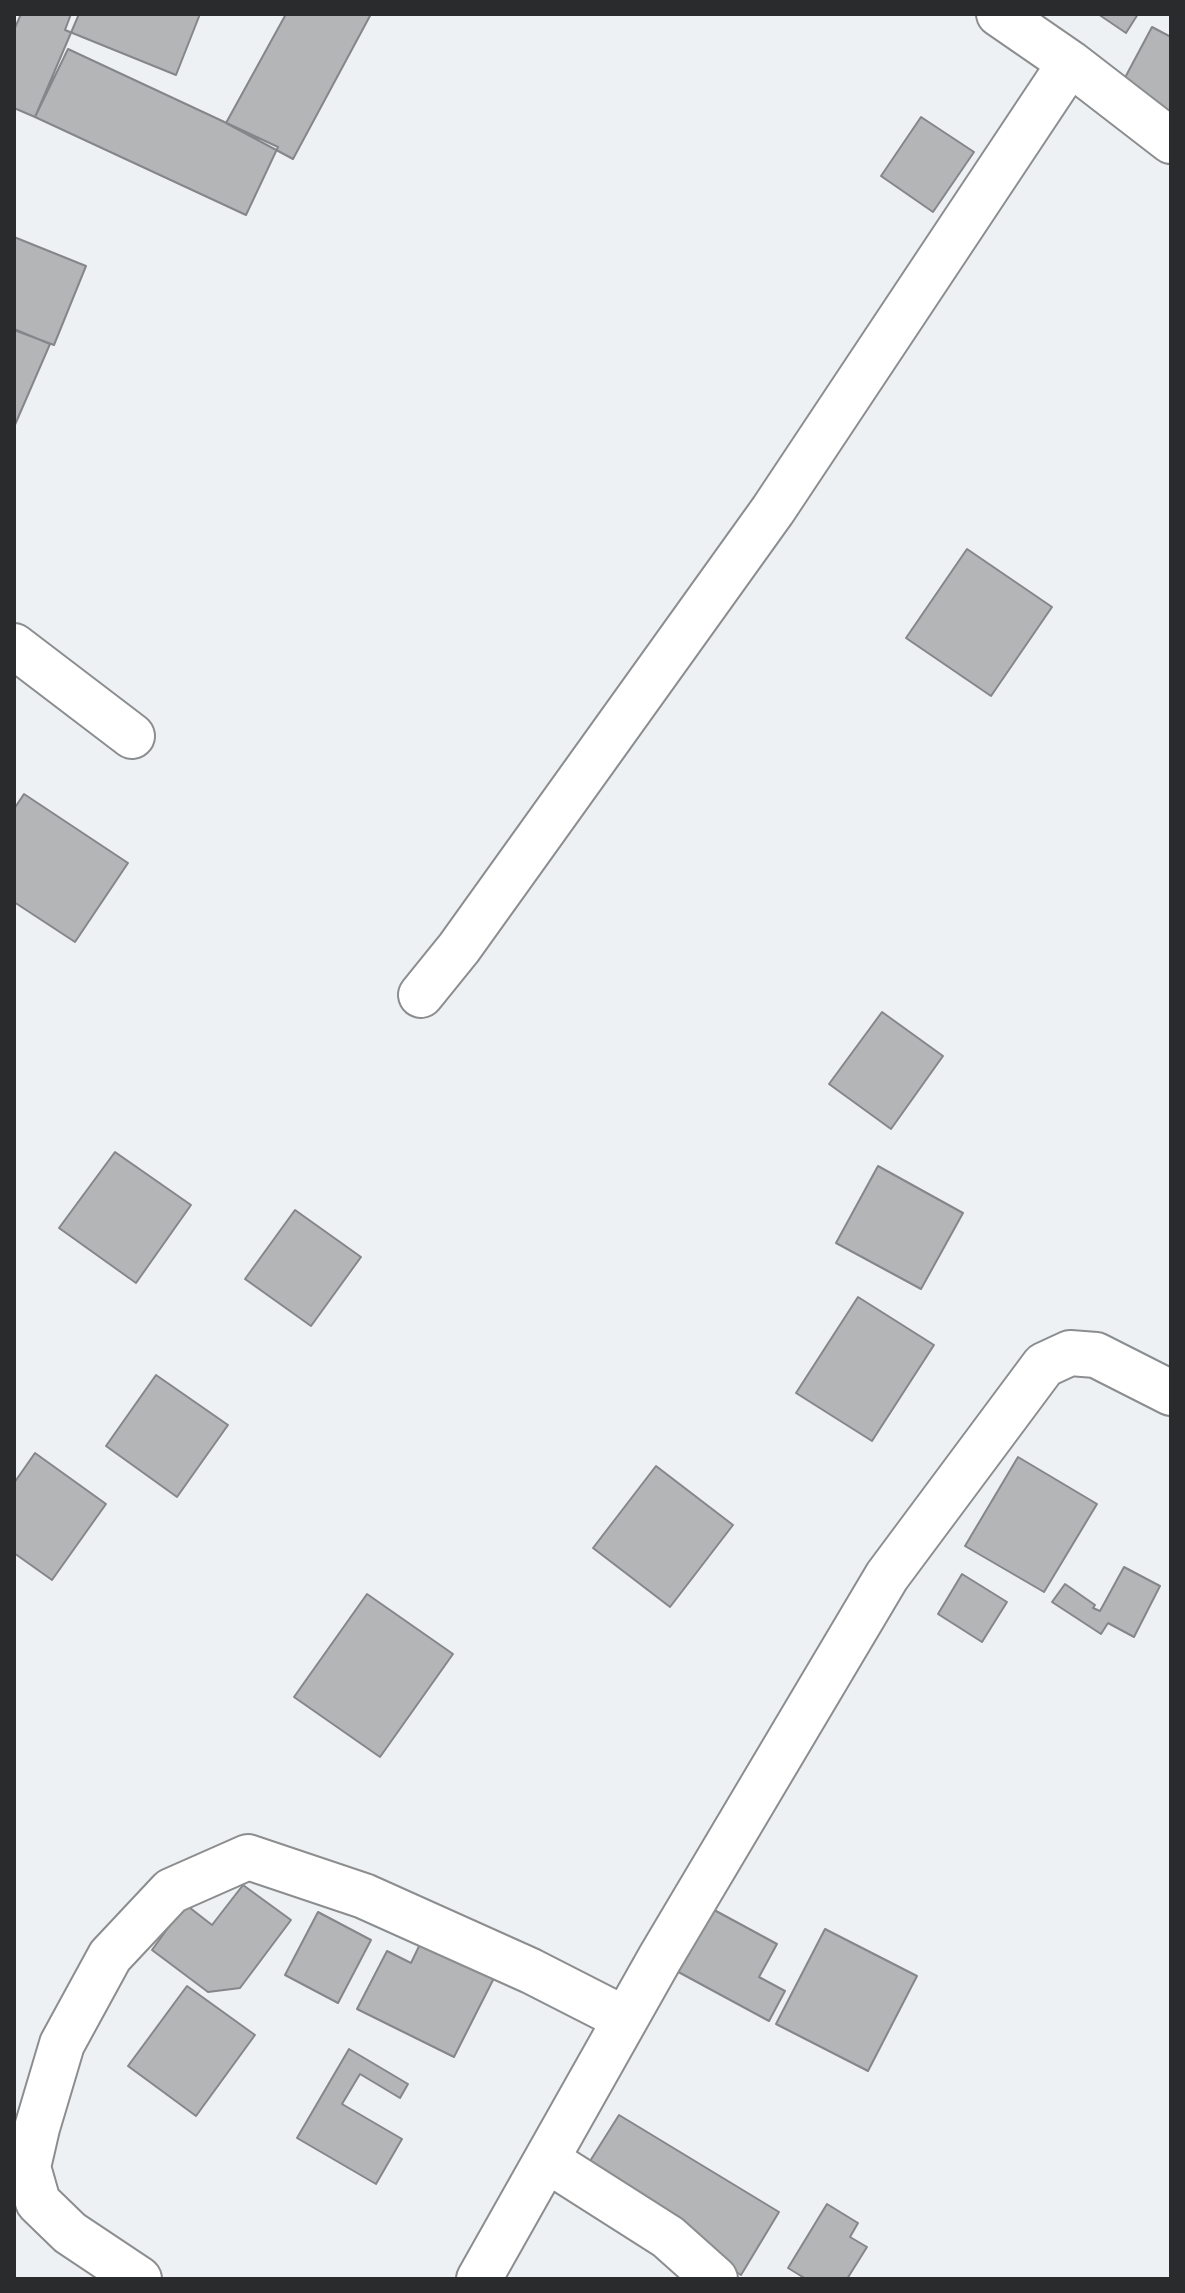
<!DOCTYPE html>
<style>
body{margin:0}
#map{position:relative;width:1185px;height:2293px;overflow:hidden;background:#eef1f3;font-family:"Roboto Serif",serif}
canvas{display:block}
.frame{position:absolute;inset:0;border:16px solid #2a2b2c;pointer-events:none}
</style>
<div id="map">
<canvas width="1185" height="2293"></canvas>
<div class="frame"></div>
</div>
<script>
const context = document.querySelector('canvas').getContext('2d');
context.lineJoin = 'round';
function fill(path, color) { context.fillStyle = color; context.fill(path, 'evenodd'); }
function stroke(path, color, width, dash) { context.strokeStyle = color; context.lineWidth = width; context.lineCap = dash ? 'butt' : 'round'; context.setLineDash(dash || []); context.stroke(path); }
const building = new Path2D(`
 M21,14H79L35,117L14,108V30Z
 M71,14H200L176,75L65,30Z
 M286,14H371L293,159L226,123Z
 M1098,14H1138L1126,33Z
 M1152,27L1171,37V114L1120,87Z
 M68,49L278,147L246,215L35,117Z
 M921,117L974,152L933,212L881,176Z
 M14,237L86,266L54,345L14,330Z
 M14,329L50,344L14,427Z
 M967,549L1052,607L991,696L906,638Z
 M24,794L128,863L75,942L14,902V809Z
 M882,1012L943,1056L891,1129L829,1084Z
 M115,1152L191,1205L136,1283L59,1228Z
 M878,1166L963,1213L921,1289L836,1243Z
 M295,1210L361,1257L311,1326L245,1279Z
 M858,1297L934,1345L872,1441L796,1393Z
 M156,1375L228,1425L177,1497L106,1446Z
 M35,1453L106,1504L52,1580L14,1553V1483Z
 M1018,1457L1097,1504L1044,1592L965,1546Z
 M656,1466L733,1525L670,1607L593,1548Z
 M1124,1567L1160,1586L1134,1637L1108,1623L1101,1634L1052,1602L1065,1584L1095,1605L1093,1608L1100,1611Z
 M962,1574L1007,1602L982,1642L938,1614Z
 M367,1594L453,1654L380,1757L294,1697Z
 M243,1885L291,1920L240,1988L208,1992L152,1950L185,1904L212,1925Z
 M705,1905L777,1944L759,1977L785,1991L769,2021L671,1968Z
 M318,1912L371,1940L338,2003L285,1975Z
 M825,1929L917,1976L868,2071L776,2024Z
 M422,1940L495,1976L454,2057L357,2009L387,1951L411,1963Z
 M187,1986L255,2035L196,2116L128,2066Z
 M349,2049L408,2084L400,2098L360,2074L342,2104L402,2139L376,2184L297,2138Z
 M619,2115L779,2212L741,2275L580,2177Z
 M827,2204L858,2223L850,2237L867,2247L847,2279H806L788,2268Z`);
const minor = new Path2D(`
 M999,14L1070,63L1171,141
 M14,646L132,736
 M421,995L459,948L773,510L1070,63
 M547,2160L668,2237L715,2279
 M139,2279L70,2233L38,2202L28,2167L37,2128L62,2044L110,1956L171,1891L248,1857L364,1896L531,1971L625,2019
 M479,2279L660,1958L887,1576L1044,1365L1070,1353L1096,1355L1171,1393`);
fill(building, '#b3b5b7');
stroke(building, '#858689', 2);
stroke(minor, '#8b8d8f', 48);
stroke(minor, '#fff', 44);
</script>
